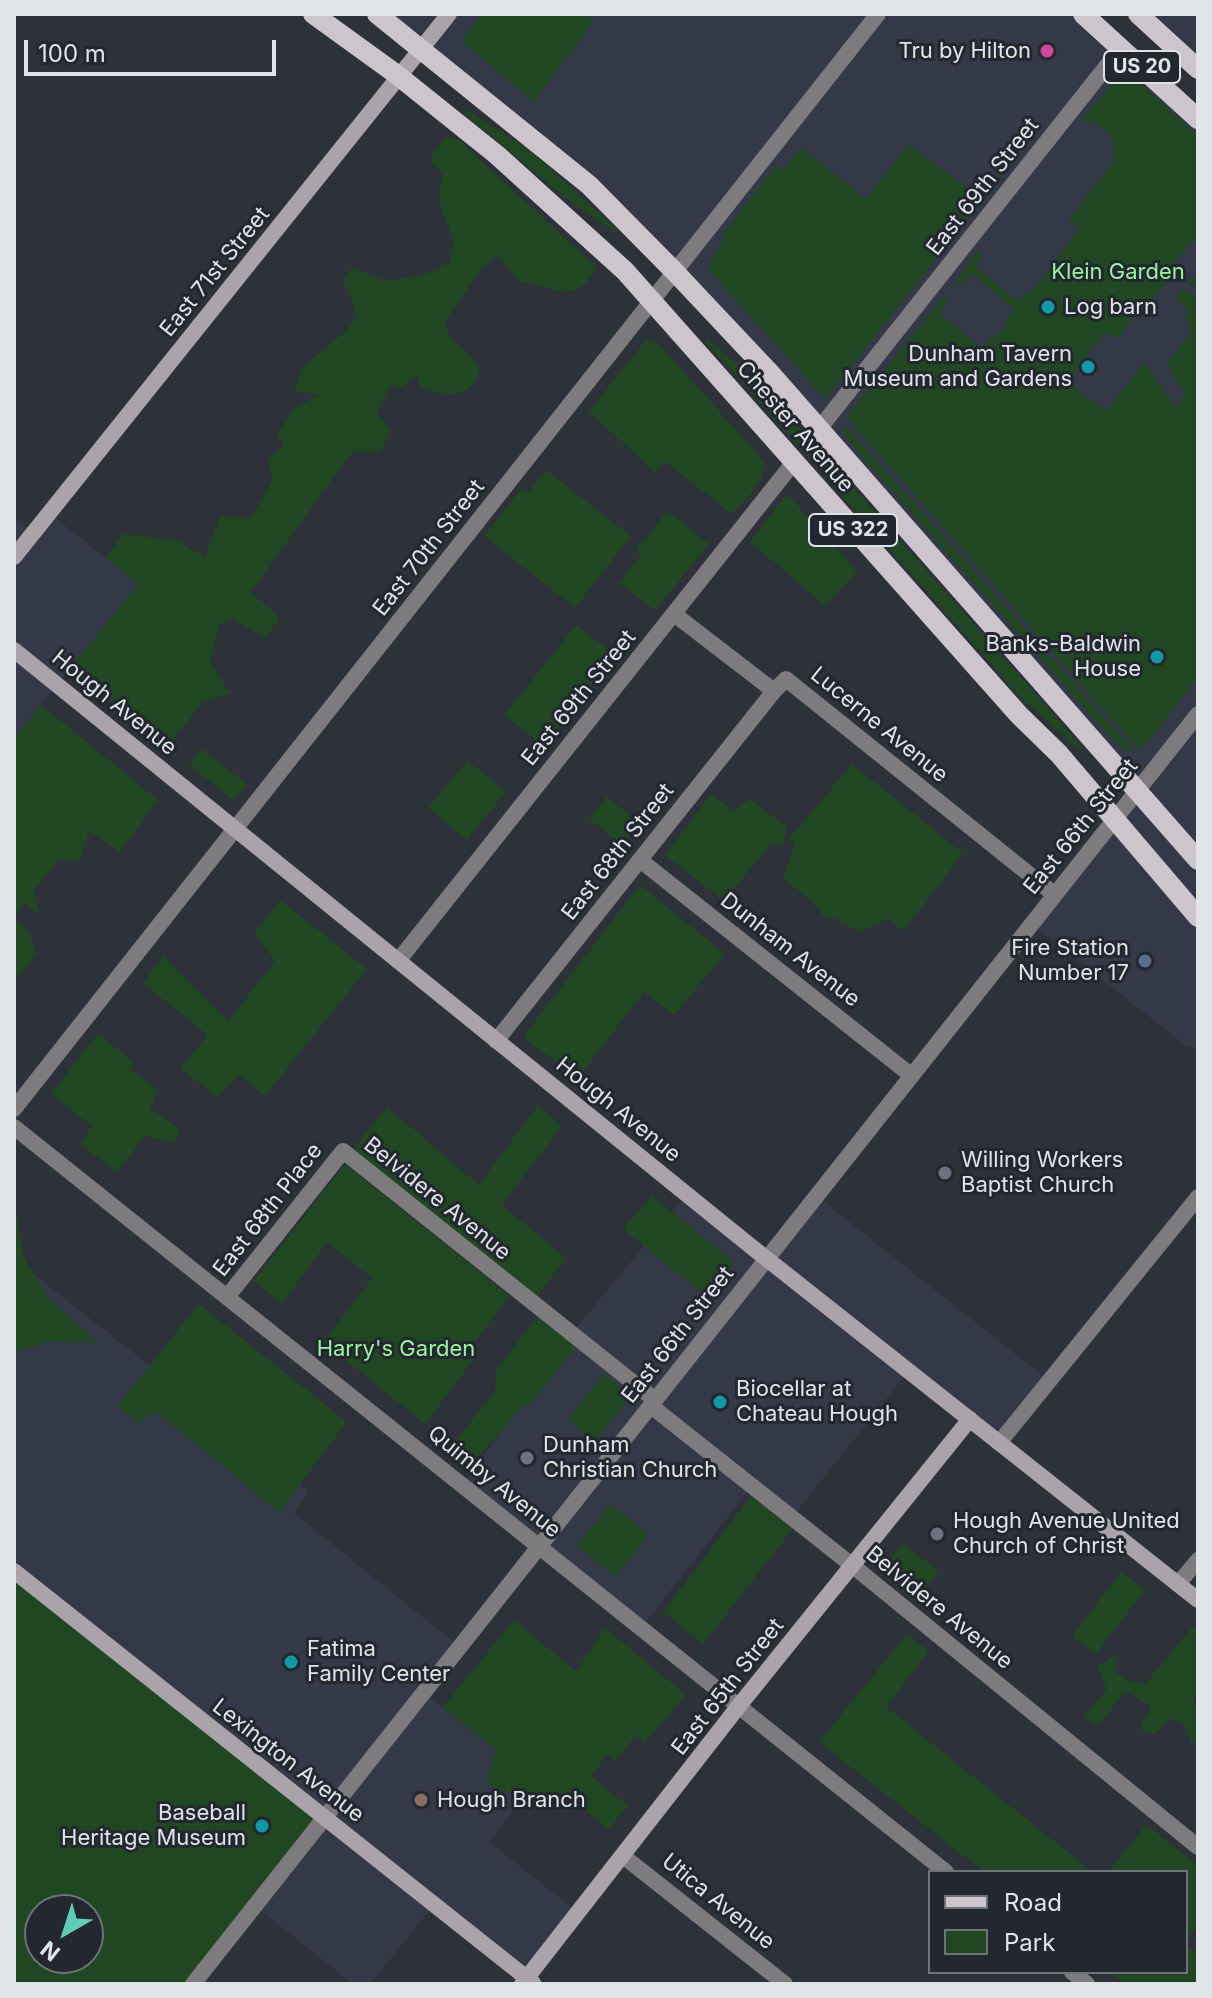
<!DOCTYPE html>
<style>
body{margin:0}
#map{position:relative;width:1212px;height:1998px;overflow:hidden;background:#2d3139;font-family:Inter,sans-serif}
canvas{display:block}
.frame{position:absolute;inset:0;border:16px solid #e0e3e8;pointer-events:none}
.legend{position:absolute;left:928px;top:1870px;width:260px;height:104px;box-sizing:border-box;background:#23272f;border:2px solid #6f7279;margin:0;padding:10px 14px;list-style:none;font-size:24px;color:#e0e3e8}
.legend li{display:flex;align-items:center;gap:16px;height:40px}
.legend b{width:40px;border:2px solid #6f7279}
.north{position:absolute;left:24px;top:1894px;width:80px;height:80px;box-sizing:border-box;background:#23272f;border:2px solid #6f7279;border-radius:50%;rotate:219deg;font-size:22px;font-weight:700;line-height:32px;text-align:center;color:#e0e3e8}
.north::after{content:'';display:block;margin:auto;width:28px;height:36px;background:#5eceb8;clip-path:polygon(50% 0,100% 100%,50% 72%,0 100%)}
.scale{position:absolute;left:24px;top:40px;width:252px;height:36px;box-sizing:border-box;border:4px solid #e0e3e8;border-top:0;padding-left:10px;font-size:24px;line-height:28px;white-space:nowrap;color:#e0e3e8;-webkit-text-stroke:6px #23272f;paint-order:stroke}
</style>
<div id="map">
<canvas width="1212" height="1998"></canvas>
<div class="frame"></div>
<ul class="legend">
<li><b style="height:10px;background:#ccc5cc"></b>Road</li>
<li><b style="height:22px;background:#204722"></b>Park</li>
</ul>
<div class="north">N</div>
<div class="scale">100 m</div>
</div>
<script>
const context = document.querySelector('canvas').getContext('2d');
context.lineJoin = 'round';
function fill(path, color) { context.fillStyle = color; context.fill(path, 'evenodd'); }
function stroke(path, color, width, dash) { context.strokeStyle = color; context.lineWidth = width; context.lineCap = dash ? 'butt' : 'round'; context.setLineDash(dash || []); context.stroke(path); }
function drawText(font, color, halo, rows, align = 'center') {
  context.font = font + ' Inter,sans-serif'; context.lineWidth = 6; context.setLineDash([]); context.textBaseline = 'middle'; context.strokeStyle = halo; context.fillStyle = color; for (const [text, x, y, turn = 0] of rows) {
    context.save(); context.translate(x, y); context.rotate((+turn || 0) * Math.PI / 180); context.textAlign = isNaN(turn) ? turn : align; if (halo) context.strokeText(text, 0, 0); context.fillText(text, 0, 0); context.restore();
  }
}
const built = new Path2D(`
 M377,14H1083L1198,119V1048L1186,1046L1032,924L1138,792L675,272Z
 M1138,14H1198V69Z
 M49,513L139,584L14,738V518L33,533Z
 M687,1193L766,1258L817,1196L1049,1381L999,1443L909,1370L792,1517L752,1486L642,1627L462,1486L567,1339Z
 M27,1269L309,1491L294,1513L460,1647L424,1692L535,1782L489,1842L578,1912L527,1978L436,1902L370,1984H353L255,1906L14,1571V1285Z`);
const green = new Path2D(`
 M482,14H585L594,21L534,102L461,41Z
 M1131,74L1198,136V235L1174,263L1176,274L1135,315L1118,338L1104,333L1068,382L1106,411L1145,362L1175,408L1185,394L1167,363L1191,332L1187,319V308L1175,298L1182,288L1191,296L1197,290L1188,282L1198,272V677L1145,746L1137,748L848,419L849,414L944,296L947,302L939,313L982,348L992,337H996L1007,324L1006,320L1014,308L971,274L962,283H955L978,251L982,256L975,267L1018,301L1027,292H1032L1080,228L1069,219L1115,160L1111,134L1096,122H1086L1082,119L1118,77Z
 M465,109L527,148L618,230L616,233L563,196L464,113Z
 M1026,120L1036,124L1039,128L825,399L708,269L711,259L721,245L723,234L775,167L782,171L801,148L866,199L908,144L980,197L1031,133L1022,124Z
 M447,137L459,140L597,268L586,283L577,290L564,292L519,281L497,255L480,271L447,319C444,338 456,341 467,352C472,357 476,364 480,369C472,402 443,395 419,387L417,375L400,388L390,386L377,412L391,430L381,452H352L251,592L280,618L265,638L232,619L220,624L210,661L230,693L202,703L168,746L70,668L138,584L106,558L123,534L175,540L205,557L220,516L252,517L272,481L268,459L284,444L277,435L293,410L320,394L294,392L302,368L347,330L357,314L343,280L352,267L385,281L423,275L450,262C451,254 455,243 452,236C443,210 434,204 443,175L431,162L433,152Z
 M708,339L768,391L1083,748L1080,750L1023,700L706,342Z
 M651,340L658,343L764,461C766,482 745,499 732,514L664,461L655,473L589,411L645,341Z
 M843,426H846L1134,751L1126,752L1105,731L858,452L844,433Z
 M546,470L631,536L575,608L484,536L521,489L528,493Z
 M785,496L790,497L857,571L826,606L750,542Z
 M667,511L709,544L655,610L619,583L641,554L637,550Z
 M576,625L615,655L543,746L504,715Z
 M41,705L158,800L120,852L89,831L79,861L59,859L34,891L39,914L24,903L14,915V738Z
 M202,749L247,784L234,801L189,765Z
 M467,760L506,792L467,840L428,808Z
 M852,764L963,853L904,931L888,919L859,932L834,918L825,919L817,907L783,877L795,845L789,839Z
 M711,794L734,811L750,799L786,826L783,845L772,843L724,901L665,855Z
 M607,796L639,824L622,845L589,819Z
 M640,885L725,954L674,1015L644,992L578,1078L523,1037Z
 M280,900L367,969L265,1096L239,1075L217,1097L180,1068L208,1035L143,983L163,956L228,1021L275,961L254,933Z
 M14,917L29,931L37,954L21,974L14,977Z
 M98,1033L133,1062L130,1069L158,1090L150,1108L180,1130L175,1143L145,1136L117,1172L81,1145L92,1126L51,1094Z
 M538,1105L562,1126L502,1205L566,1258L535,1299L353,1149L387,1107L479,1185Z
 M345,1164L510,1296L467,1352L474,1359L425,1424L323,1342L372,1278L327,1242L282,1304L254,1281Z
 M652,1196L731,1259L732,1267L708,1298L623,1229Z
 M14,1216L17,1218L24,1257L47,1297L99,1343L51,1341L14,1352Z
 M199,1304L347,1422L279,1512L158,1413L148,1415L139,1423L117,1406Z
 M537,1317L576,1347L528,1407L524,1405L470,1466L451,1447L495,1391L496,1370Z
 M604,1373L631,1396L594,1444L568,1419Z
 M752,1495L795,1526L703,1644L663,1612Z
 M610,1504L649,1535L615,1576L577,1546Z
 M903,1543L939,1572L915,1602L879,1572Z
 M14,1571L325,1818L193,1984H14ZM40,1910H88V1958H40Z
 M1121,1572L1145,1590L1096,1654L1072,1636Z
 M514,1620L576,1671L605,1628L686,1695L645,1743L636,1735L615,1761L607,1755L591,1776L628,1806L608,1829L575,1802L538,1793L498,1791L486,1780L496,1750L443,1707Z
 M1192,1627L1198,1631V1693L1192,1701L1198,1705V1741L1192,1743L1184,1725L1172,1718L1154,1734L1139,1729L1151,1707L1130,1693L1122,1695L1098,1726L1083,1717L1107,1689L1097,1667L1117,1654L1115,1672L1129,1681L1146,1683Z
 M907,1634L929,1651L886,1707L1093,1872H984L819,1742Z
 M1146,1824L1198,1866V1925L1186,1941V1872H1109Z
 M1186,1946L1198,1955V1984H1125L1110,1972H1186Z`);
const street = new Path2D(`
 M819,429L1121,48
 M674,614L774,691L786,679L1055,895
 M640,860L912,1076
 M398,961L794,462
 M496,1041L774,691
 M14,1109L878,14
 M14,1127L946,1872
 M227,1297L343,1151L655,1400
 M651,1406L853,1566L1198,1847
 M999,1443L1198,1197
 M1178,1584L1198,1560
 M623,1856L785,1984
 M1072,1972L1087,1984
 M193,1984L1198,714`);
const secondary = new Path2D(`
 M14,557L449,14
 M14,650L753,1248L1198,1600
 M14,1571L533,1983
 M522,1984L738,1707L970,1419`);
const primary = new Path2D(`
 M313,14L396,74L497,155L625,271L1019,715L1059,754L1198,917
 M377,14L589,185L675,272L771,374L1198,860
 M1083,14L1198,119
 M1138,14L1198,69`);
const markers = [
 [1047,51,8,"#d1479c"],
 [1048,307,8,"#0f9aa8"],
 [1088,367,8,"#0f9aa8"],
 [1157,657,8,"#0f9aa8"],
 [1145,961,8,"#5c6f8a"],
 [945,1173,8,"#6b7280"],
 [720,1402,8,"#0f9aa8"],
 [527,1458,8,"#6b7280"],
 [937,1534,8,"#6b7280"],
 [291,1662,8,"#0f9aa8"],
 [421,1800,8,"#8d6e63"],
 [262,1826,8,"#0f9aa8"]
];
const shields = [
 [1142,67,76],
 [853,530,88]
];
const shieldNames = [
 ["US 20",1142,67],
 ["US 322",853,530]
];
const poiNames = [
 ["Tru by Hilton",1031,51,"right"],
 ["Log barn",1064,307],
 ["Dunham Tavern",1072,354,"right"],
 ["Museum and Gardens",1072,379,"right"],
 ["Banks-Baldwin",1141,644,"right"],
 ["House",1141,669,"right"],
 ["Fire Station",1129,948,"right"],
 ["Number 17",1129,973,"right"],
 ["Willing Workers",961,1160],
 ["Baptist Church",961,1185],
 ["Biocellar at",736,1389],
 ["Chateau Hough",736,1414],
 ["Dunham",543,1445],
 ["Christian Church",543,1470],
 ["Hough Avenue United",953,1521],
 ["Church of Christ",953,1546],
 ["Fatima",307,1649],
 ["Family Center",307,1674],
 ["Hough Branch",437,1800],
 ["Baseball",246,1813,"right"],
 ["Heritage Museum",246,1838,"right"]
];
const streetNames = [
 ["East 69th Street",983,187,-52],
 ["East 71st Street",215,272,-51],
 ["Chester Avenue",795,427,49],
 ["East 70th Street",429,548,-52],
 ["East 69th Street",579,698,-51],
 ["Hough Avenue",114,703,39],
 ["Lucerne Avenue",879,725,39],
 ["East 66th Street",1081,827,-51],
 ["East 68th Street",618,852,-52],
 ["Dunham Avenue",790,950,38],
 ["Hough Avenue",618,1110,39],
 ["Belvidere Avenue",437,1199,39],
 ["East 68th Place",268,1210,-52],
 ["East 66th Street",678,1335,-52],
 ["Quimby Avenue",494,1482,39],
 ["Belvidere Avenue",939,1608,39],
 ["East 65th Street",728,1687,-52],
 ["Lexington Avenue",288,1761,38],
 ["Utica Avenue",718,1902,39]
];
const parkNames = [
 ["Klein Garden",1118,272],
 ["Harry's Garden",396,1349]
];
fill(built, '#343947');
fill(green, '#204722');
stroke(street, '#7e7b7e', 16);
stroke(secondary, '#aaa4aa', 16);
stroke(primary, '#ccc5cc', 20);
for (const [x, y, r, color] of markers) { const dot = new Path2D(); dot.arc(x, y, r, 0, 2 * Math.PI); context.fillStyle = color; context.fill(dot); stroke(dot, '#23272f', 3); }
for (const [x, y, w] of shields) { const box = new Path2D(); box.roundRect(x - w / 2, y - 16, w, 32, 6); context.fillStyle = '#23272f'; context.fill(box); stroke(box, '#e0e3e8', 2); }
drawText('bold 20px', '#e0e3e8', null, shieldNames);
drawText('22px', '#e0e3e8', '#23272f', poiNames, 'left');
drawText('22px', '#e0e3e8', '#23272f', streetNames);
drawText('22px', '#9af69e', '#23272f', parkNames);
</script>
